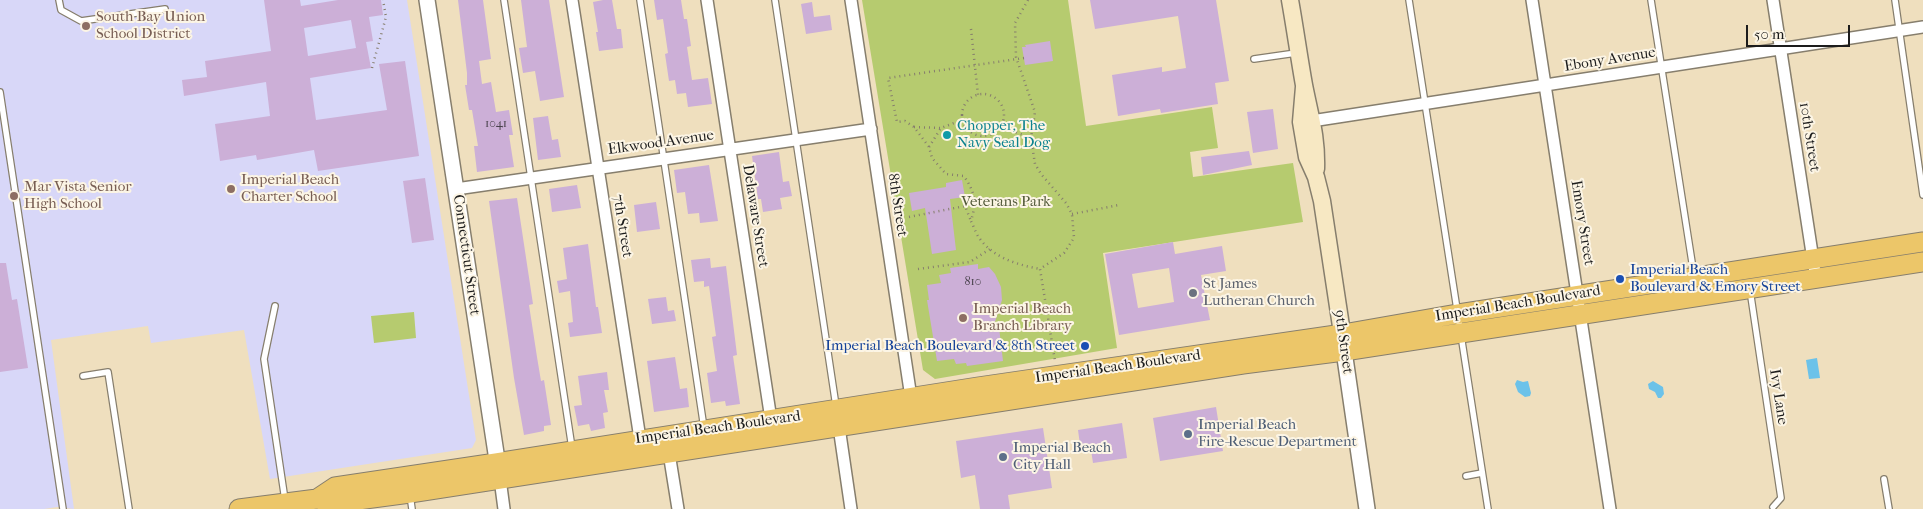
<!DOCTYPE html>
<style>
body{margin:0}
#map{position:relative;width:1923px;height:509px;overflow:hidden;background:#efdfbe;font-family:"IM FELL French Canon",serif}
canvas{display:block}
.scale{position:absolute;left:1746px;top:25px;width:104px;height:22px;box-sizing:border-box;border:2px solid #1c1c1c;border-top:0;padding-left:6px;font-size:15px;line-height:18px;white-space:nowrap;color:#1c1c1c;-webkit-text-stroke:4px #fcf5e5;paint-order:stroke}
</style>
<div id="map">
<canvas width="1923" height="509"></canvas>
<div class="scale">50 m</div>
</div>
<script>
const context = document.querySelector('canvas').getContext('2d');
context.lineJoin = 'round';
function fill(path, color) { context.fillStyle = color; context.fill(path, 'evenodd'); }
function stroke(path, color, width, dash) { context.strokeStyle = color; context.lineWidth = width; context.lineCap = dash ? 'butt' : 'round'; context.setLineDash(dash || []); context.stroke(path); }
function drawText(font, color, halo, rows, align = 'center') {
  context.font = font + ' "IM FELL French Canon",serif'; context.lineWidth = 4; context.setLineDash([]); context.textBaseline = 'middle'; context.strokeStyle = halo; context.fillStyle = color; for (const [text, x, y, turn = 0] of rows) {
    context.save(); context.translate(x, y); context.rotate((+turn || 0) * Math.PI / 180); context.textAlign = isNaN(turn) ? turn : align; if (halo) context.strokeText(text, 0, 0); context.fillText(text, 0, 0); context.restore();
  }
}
const built = new Path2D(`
 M0,0H407L476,440L472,448L270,479L244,330L151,343L148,326L51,340L74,509L57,507L44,509H0Z`);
const green = new Path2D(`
 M862,0H1068L1086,126L1212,107L1218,148L1190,152L1193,177L1293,163L1303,222L1103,253L1117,348L935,379L923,370Z
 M414,312L416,338L374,343L371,316Z`);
const water = new Path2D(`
 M1817,358L1820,378L1809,379L1806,360Z
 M1517,380L1523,382L1528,381L1531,393L1530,396L1525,397L1518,392L1515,384Z
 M1653,381L1663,387L1664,394L1661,398H1658L1655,392L1649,389L1648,384Z`);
const building = new Path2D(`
 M264,0H300L301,6L338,0H381L383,15L369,17L373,41L366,42L371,68L310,78L316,120L387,110L379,64L405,61L419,156L318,171L314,150L257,160L256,155L220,161L215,124L270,116L266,82L184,96L182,80L207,77L205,61L271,51ZM351,20L356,48L308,56L304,28Z
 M458,0H483L491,59L479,61L482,84L491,82L496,112L509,110L513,135H509L514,167L477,172L474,146H478L472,110H469L465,85H467V73Z
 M521,0H549L564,97L540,101L535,71L523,73L519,48L527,47Z
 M603,0H612L617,29H621L623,48L599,51L596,32H598L593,2Z
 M654,0H681L684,19H687L691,46L687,47L692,80L708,78L712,104L688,107L686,93L677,94L675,80L669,81L665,54L668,53L663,19L657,20Z
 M1090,0H1216L1229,81L1215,83L1218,104L1161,113L1160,109L1118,116L1112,75L1162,67V72L1186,68L1178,16L1095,29Z
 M812,2L814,17L830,15L832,30L806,34L801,4Z
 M1050,41L1053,61L1025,65L1022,47H1026L1025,45Z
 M1273,109L1278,149L1253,153L1247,112Z
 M548,116L552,140L558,139L561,157L538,160L533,118Z
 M1249,151L1252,165L1203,175L1201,157Z
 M779,152L783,182L789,181L792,196L780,198L782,209L763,212L761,199H758L752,156Z
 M709,165L718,221L700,223L699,213L688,214L685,192L677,193L674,170Z
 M425,178L434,240L412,243L403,181Z
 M962,180L965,197L950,199L956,250L932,254L925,208L912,211L909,193L946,187V183Z
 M577,185L581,208L552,212L549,189Z
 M517,198L533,304L529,305L537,357L541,381L544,380L551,425L544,426V431L524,435L514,378L489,201Z
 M656,202L660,229L637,232L634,205Z
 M1173,242L1175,254L1222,246L1226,271L1201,275L1210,320L1119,335L1105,254ZM1169,268L1174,302L1138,308L1132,274Z
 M588,244L596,307H598L602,333L570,337L568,323L573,322L570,291L559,293L557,281L567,279L563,248Z
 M710,258L711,268L726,266L737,355L733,356L740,404L726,406L725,401L711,403L707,373L717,371L712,337L716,336L709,286L704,287V281L694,282L691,260Z
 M0,263H6L12,300L17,299L28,368L0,372Z
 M978,264V269L989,267L995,274L1001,287L1002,300L993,328L999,327L1003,361L967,366L966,363L956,364L954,359L937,361L927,300H929L927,285L941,283L939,275L951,273L950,268Z
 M666,297L668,311L674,310L676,321L652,324L648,299Z
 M675,357L680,389L687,388L689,407L654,412L647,361Z
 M607,372L609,390H604L608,412L603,413L605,428L591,431L589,424L578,426L574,406L582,405L578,376Z
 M1216,407L1223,451L1160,461L1153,418Z
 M1122,423L1127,458L1093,463L1091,450L1081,452L1078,430Z
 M1043,428L1052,488L1008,495L1010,509H980L975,475L961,478L956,441Z`);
const path = new Path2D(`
 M1028,0L1015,23L1016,57L1035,112L1031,138L1035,164L1041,174L1066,203L1072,214L1074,238L1064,253L1040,269L1055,361
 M971,29L978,95
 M1024,58L888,78L897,122L905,121L914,127L929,147L932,158L946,174L964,176C975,193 977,201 971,221C974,227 976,234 980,239C994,258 1018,265 1040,269
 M372,68L386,17L383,0
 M962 115a21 21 0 1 1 42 0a21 21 0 1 1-42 0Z
 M914,127L940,128
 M1002,127L1031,138
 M929,147L941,128L962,120
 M1072,214L1119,205
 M909,217L965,206L971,221
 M918,269L970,262L990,249`);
const service = new Path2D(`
 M59,0L61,10L81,21L165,9
 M504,0L572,448
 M640,0L704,428
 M775,0L836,406
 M1409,0L1488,509
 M1651,0L1694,275
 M1895,0L1923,195
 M1254,59L1296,53
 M0,92L63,509
 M1750,290L1781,498L1773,507
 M275,306L264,359L285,500
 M83,376L108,372L129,509
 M1466,476L1482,473
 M1884,479L1889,509
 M410,495L412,509`);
const minor = new Path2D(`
 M572,0L641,445
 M707,0L772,426
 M851,0L912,404
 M1532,0L1610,509
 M1773,0L1816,279
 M1305,122L1923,27
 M456,189L871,129
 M839,427L851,509
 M669,453L678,509
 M500,479L504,509`);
const tertiary = new Path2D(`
 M427,0L499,473
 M1344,351L1367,509`);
const secondary = new Path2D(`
 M1290,0C1295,28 1299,57 1304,85C1310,116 1317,136 1316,169
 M1304,87L1301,122L1307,157L1316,177L1322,201L1344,346`);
const primary = new Path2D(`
 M317,499L335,487L496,463L978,387L1343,334L1457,314L1923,242
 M239,509L317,499L336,503L410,493L1243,364L1344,351L1923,262`);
const markers = [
 [86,26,5,"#8d6e63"],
 [947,135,5,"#0f9aa8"],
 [231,189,5,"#8d6e63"],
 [14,196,5,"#8d6e63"],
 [1620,279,5,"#1a4fb4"],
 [1193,293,5,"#6b7280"],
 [963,318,5,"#8d6e63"],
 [1085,346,5,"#1a4fb4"],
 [1188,434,5,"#5c6f8a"],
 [1003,457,5,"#5c6f8a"]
];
const numberNames = [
 ["1041",496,124],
 ["810",973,282]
];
const educationNames = [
 ["South Bay Union",96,17],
 ["School District",96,34],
 ["Imperial Beach",241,180],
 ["Charter School",241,197],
 ["Mar Vista Senior",24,187],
 ["High School",24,204],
 ["Imperial Beach",973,309],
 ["Branch Library",973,326]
];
const streetNames = [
 ["Ebony Avenue",1610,60,-9],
 ["10th Street",1809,137,81],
 ["Elkwood Avenue",661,143,-8],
 ["8th Street",897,205,81],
 ["Delaware Street",755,216,81],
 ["Emory Street",1582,223,81],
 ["7th Street",622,226,81],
 ["Connecticut Street",466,255,82],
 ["Imperial Beach Boulevard",1518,304,-9],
 ["9th Street",1343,342,82],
 ["Imperial Beach Boulevard",1118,367,-8],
 ["Ivy Lane",1778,397,81],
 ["Imperial Beach Boulevard",718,428,-8]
];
const cultureNames = [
 ["Chopper, The",957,126],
 ["Navy Seal Dog",957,143]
];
const parkNames = [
 ["Veterans Park",1006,202]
];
const transitNames = [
 ["Imperial Beach",1630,270],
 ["Boulevard & Emory Street",1630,287],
 ["Imperial Beach Boulevard & 8th Street",1075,346,"right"]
];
const worshipNames = [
 ["St James",1203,284],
 ["Lutheran Church",1203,301]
];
const serviceNames = [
 ["Imperial Beach",1198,425],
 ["Fire-Rescue Department",1198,442],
 ["Imperial Beach",1013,448],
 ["City Hall",1013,465]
];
fill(built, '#d8d7f8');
fill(green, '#b6cb6f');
fill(water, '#6cc2e9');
fill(building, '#ccafd7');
stroke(service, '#867e6d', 8);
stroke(minor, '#867e6d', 14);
stroke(tertiary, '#867e6d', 18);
stroke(secondary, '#867e6d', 19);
stroke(primary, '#867e6d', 21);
stroke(path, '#867e6d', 2.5, [1, 4]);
stroke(service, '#fff', 5.5);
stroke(minor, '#fff', 11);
stroke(tertiary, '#fff', 15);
stroke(secondary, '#f7e8c3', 16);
stroke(primary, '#ecc669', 19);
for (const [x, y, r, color] of markers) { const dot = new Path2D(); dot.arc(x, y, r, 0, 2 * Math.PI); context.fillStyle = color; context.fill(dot); stroke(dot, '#fcf5e5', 2); }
drawText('12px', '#48414b', null, numberNames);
drawText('15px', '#785e54', '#fcf5e5', educationNames, 'left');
drawText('15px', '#1c1c1c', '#fcf5e5', streetNames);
drawText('15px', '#0d838f', '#fcf5e5', cultureNames, 'left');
drawText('15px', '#525939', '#fcf5e5', parkNames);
drawText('15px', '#164399', '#fcf5e5', transitNames, 'left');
drawText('15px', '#5b616d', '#fcf5e5', worshipNames, 'left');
drawText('15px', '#4e5e75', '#fcf5e5', serviceNames, 'left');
</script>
